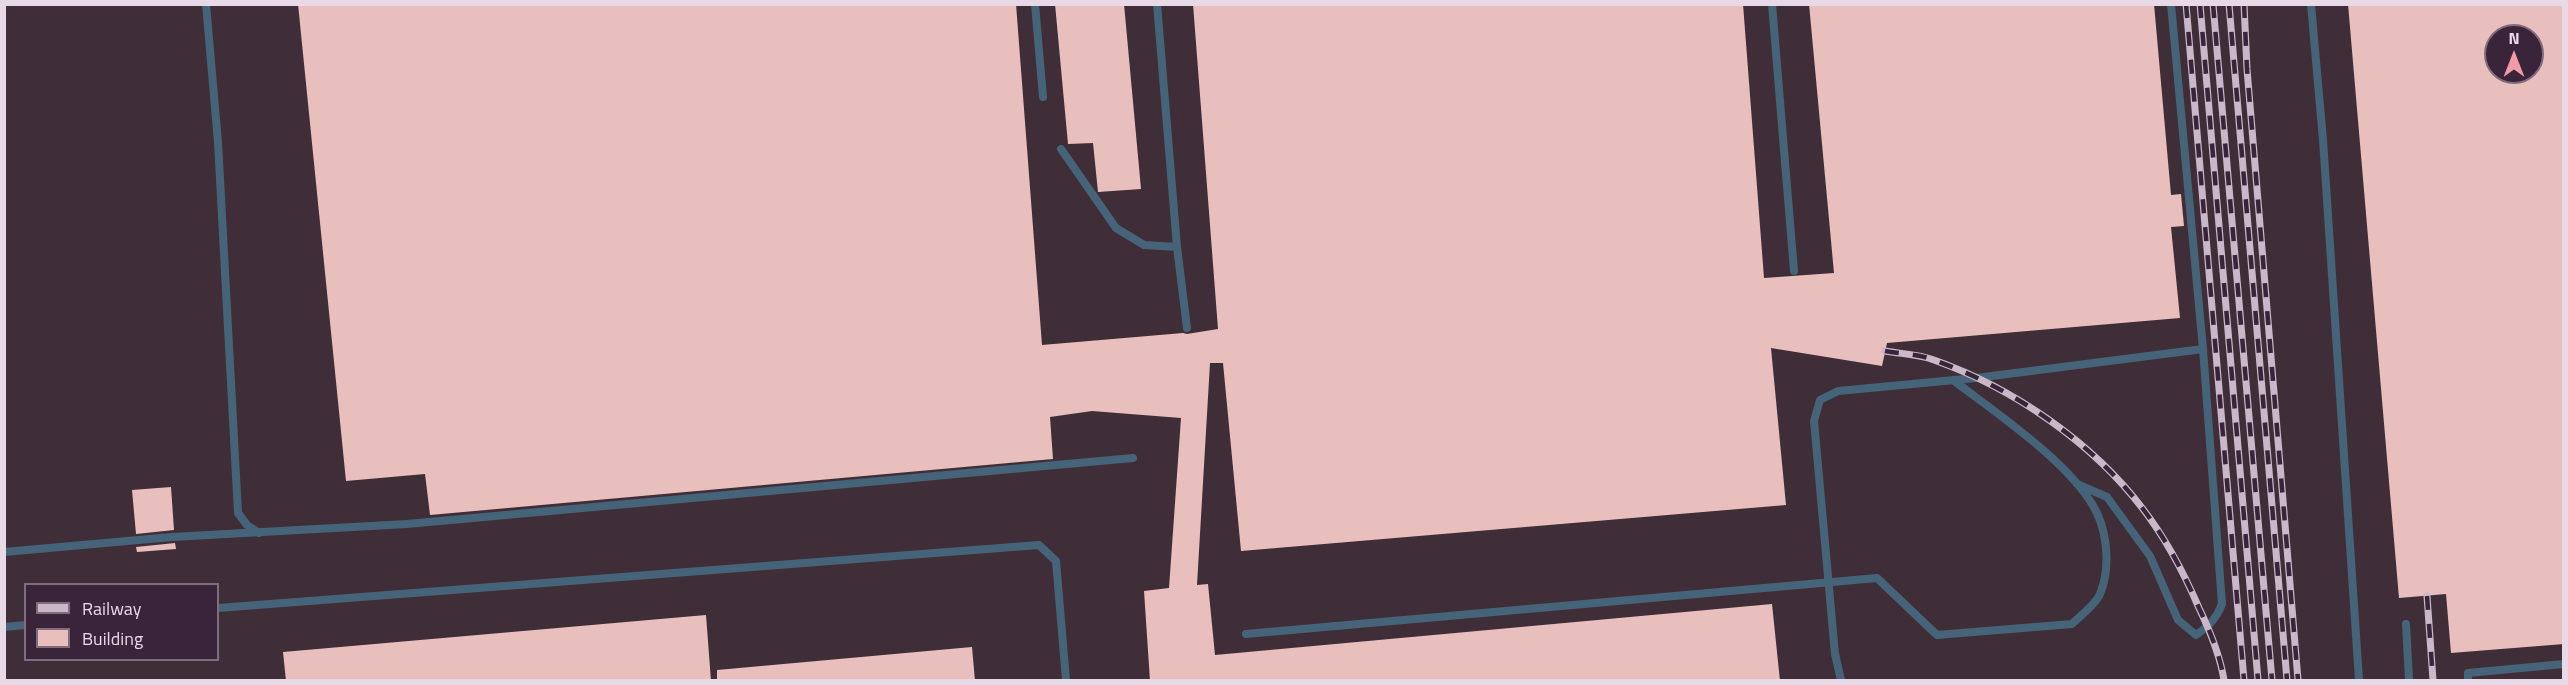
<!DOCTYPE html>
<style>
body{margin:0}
#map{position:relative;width:2568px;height:685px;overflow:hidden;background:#3a2439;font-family:"Titillium Web",sans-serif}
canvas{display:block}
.frame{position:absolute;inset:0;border:6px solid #e8d9e7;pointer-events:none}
.legend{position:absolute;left:24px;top:583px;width:195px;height:78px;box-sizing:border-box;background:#3a2439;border:2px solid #806c7f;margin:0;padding:8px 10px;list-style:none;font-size:18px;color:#e8d9e7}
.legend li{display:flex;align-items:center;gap:12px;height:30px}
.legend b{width:30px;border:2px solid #806c7f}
.north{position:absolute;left:2484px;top:24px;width:60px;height:60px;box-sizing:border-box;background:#3a2439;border:2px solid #806c7f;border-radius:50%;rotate:0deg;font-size:16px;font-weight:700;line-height:24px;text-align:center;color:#e8d9e7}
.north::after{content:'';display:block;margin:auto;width:21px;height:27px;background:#f39aaa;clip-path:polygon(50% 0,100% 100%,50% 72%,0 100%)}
</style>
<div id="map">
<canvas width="2568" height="685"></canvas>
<div class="frame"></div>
<ul class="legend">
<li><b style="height:8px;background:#c9b9c8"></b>Railway</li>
<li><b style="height:16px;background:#e9bfbd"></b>Building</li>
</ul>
<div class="north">N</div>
</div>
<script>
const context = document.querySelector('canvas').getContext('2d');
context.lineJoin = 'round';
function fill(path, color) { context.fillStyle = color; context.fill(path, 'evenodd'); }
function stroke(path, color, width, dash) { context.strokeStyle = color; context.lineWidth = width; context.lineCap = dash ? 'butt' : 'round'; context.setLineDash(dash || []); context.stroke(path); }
const industrial = new Path2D(`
 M4,5H2563V680H5ZM2496,36H2532V72H2496ZM26,584H218V660H26Z`);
const building = new Path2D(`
 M298,4H1016L1042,345L1183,333L1187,334L1218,329L1193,4H1743L1764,278L1834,273L1809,4H2154L2171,195L2181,194L2184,226L2171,227L2180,318L1887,343L1882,366L1771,348L1786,505L1241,551L1223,363H1210L1197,585L1208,584L1215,655L1772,604L1780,681H1150L1144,591L1169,588L1181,418L1092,411L1050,417L1053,459L430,515L425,474L346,481Z
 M1055,4H1124L1141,189L1098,192L1093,143L1068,144Z
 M2348,4H2564V644L2451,653L2446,594L2399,598ZM2496,36H2532V72H2496Z
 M171,487L174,530L136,534L132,490Z
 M175,543L176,549L137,552L136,547Z
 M706,615L711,681H286L283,652Z
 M972,647L975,681H717V670Z`);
const lane = new Path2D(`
 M206,4L218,142L238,513L247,525L259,533
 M1035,4L1043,97
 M1772,4L1794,271
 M2311,4L2323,140L2359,680
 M1061,149L1116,228L1144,245L1177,247L1157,4
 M1177,247L1187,328
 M2077,484L2107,497L2150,556L2178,620L2196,635C2209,626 2216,619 2222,604L2203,349L2171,4
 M4,552L172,537L407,524L1133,458
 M218,608L1039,545L1056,561L1066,680
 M2406,624L2409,680
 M4,627L26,625
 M1246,634L1877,578L1937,635L2072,624C2081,615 2096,604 2100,594C2110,570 2108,537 2097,513C2074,465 1996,413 1953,380
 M1841,680L1835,654L1814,421L1820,400L1838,391L1976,378L2203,349
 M2468,680V673L2564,664`);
const rail = new Path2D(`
 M2186,4L2244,680
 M2200,4L2258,680
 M2213,4L2272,680
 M2229,4L2287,680
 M2244,4L2247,69L2298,680
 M1885,351C1901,354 1919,354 1934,360C2013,388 2092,442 2143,509C2166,539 2184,573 2199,608C2210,631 2220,655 2224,680
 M2427,596L2433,680`);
fill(industrial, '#3f2e38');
fill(building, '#e9bfbd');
stroke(lane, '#466479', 8);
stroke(rail, '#c9b9c8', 7);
stroke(rail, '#3a2439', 4.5, [14]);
</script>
